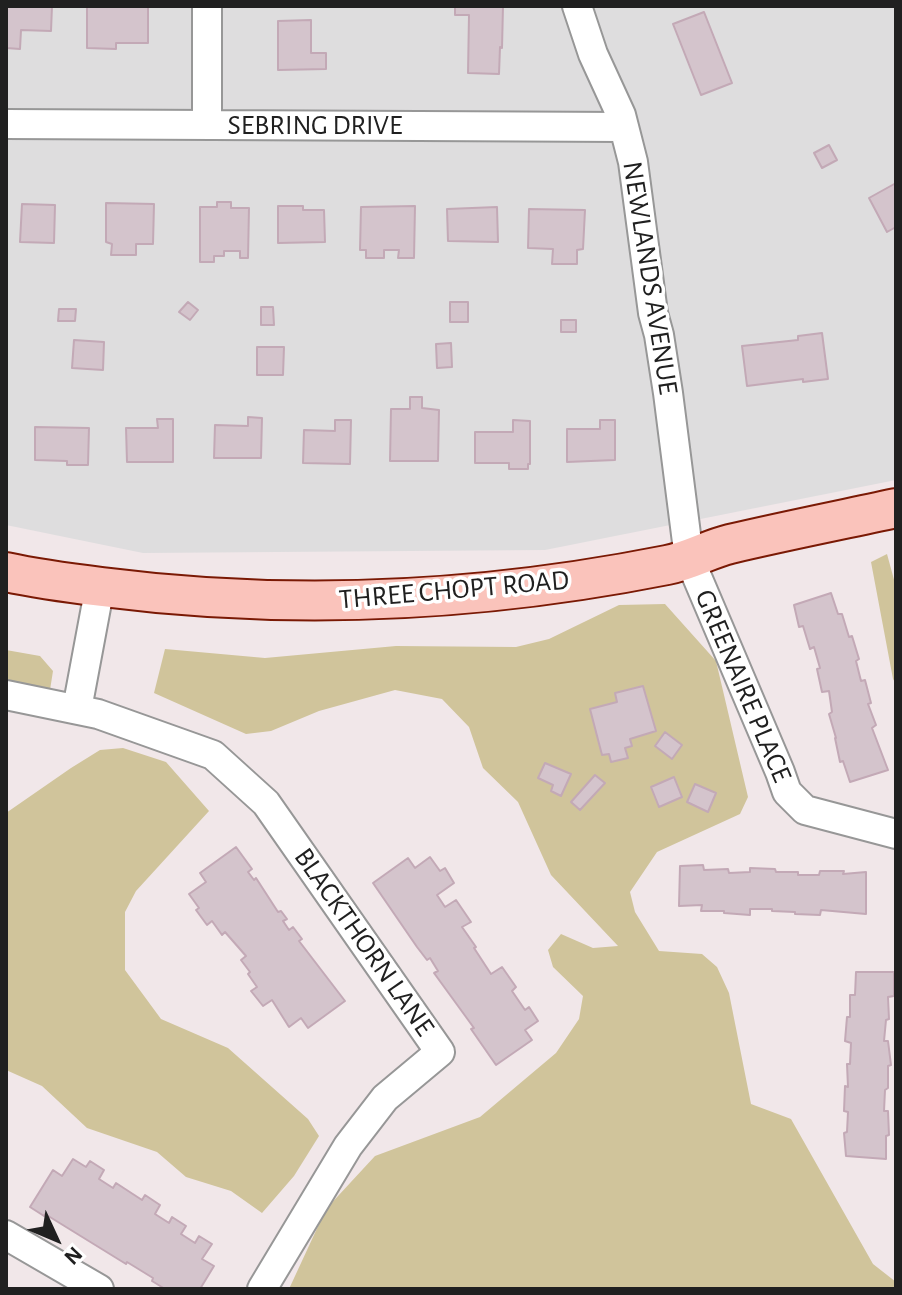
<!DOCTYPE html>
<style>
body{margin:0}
#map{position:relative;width:902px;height:1295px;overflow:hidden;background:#f1e7e9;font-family:"Alegreya Sans",sans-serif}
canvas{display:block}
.frame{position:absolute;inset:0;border:8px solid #202020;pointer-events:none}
.north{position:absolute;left:16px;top:1199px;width:80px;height:80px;-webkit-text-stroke:6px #fff;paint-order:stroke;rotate:134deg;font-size:22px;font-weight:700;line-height:32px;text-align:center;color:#202020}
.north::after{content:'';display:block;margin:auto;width:28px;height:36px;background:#202020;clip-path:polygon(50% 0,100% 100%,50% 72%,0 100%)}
</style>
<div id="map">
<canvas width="902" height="1295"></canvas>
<div class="frame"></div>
<div class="north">N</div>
</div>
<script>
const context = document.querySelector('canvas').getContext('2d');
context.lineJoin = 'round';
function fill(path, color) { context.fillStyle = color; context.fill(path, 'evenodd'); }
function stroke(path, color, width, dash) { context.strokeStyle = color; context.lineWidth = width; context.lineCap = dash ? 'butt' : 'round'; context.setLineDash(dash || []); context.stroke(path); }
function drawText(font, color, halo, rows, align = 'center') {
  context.font = font + ' "Alegreya Sans",sans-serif'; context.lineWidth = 7; context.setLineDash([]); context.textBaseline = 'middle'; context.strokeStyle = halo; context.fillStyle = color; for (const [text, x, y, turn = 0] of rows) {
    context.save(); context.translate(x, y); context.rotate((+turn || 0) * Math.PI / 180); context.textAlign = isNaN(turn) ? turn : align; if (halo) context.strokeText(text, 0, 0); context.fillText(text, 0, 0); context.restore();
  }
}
const residential = new Path2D(`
 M6,6H896V480L545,550L143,553L6,525Z`);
const forest = new Path2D(`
 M887,554L896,587V684L893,679L871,562Z
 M665,604L716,661L748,797L740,814L657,852L630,892L635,912L659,951L702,954L717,967L729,993L751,1104L791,1119L873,1264L896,1282V1289H289L326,1209L375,1156L480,1117L556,1053L579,1019L583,996L553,967L548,950L561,934L593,948L618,946L551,875L518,802L483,768L469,727L442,699L395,690L319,711L271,731L246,734L154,693L165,649L265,658L396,646L516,647L549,639L619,605Z
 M6,650L40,656L53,671L50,690L6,681Z
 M123,748L166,762L209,811L136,891L125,912V970L161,1019L228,1048L308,1119L319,1136L294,1176L262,1213L231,1191L186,1177L157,1152L87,1128L42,1086L6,1070V813L71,768L100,750Z`);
const building = new Path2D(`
 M6,6H52L51,31L21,30L20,49L6,48Z
 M87,6H148V43H116V49L87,48Z
 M455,6H503L502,48L500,47L499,74L468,73L469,15H455Z
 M704,12L732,83L701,95L673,24Z
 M311,20V53H326V69L278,70V21Z
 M829,145L837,160L822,168L814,153Z
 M896,183V227L887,232L869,198Z
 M217,202H231V208H249L248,258H240V251H224V256H214V262H200V207H217Z
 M106,203L154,204L153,244H136V255H111L112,244L106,242Z
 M22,204L55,205L54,243L20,242Z
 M278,206H303V210H324L325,242L278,243Z
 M415,206L414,258H398L399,250H384V258H366V250H360L361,207Z
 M497,207L498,242L448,241L447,209Z
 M529,209L585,210L583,249L577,250V264H552L553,249L528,248Z
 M188,302L198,310L190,320L179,312Z
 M450,302H468V322H450Z
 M261,307H273L274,325H261Z
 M59,309H76L75,321H58Z
 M561,320H576V332H561Z
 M822,333L828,379L803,382V379L747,386L742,346L798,340V336Z
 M74,340L104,342L103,370L72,368Z
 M451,343L452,367L437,368L436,344Z
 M257,347H284L283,375H257Z
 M410,397H422V408L439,410L438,461H390L391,409H410Z
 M248,417L262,418L261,458H214L215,425L248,426Z
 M157,419H173V462H127L126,428H158Z
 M335,420H351L350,464L303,463L304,430L335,431Z
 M513,420L530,421V464H528V469H509V463H475V432H513Z
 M600,420H615V460L567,462V429H600Z
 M35,427L89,428L88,465H67V461L35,460Z
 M831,593L838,614H842L849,637L852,636L859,659L856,661L861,681L865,680L871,703L868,704L876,725L872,728L888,770L850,782L843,761L840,762L835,738H836L829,714L832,712L829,691L822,692L817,669L820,668L814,647L810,649L803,626L799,627L794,605Z
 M643,686L656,731L630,739L632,746L625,748L628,758L611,762L609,754L602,755L590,709L617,702L615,693Z
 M665,732L682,745L672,759L655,746Z
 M545,763L571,774L561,796L551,791L553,785L538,778Z
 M595,775L605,783L580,810L571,802Z
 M674,777L682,797L659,807L651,787Z
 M695,784L716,793L708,812L687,802Z
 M236,847L252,869L248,872L254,880L256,878L278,912L281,911L287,919L283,921L289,930L293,927L302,939L299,941L345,1001L308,1028L301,1018L289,1027L272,1000L263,1006L251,991L257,987L248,974L250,972L241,960L246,956L225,932L222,935L212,921L207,925L196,910L199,908L189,894L206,882L200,873Z
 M430,857L440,871L445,868L454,883L437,895L445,907L456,900L471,922L462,927L476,947L474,948L491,974L502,967L516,987L512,991L525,1010L529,1007L538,1021L525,1030L532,1040L496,1065L471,1029L474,1028L434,973L438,971L430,958L427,960L417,947L373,883L408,858L415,868Z
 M703,865L704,870L728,869L729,873L750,872V868L775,869L776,872H798V875H819L820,871H844L843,874L866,872V914L821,910L820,915L795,914V912L772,911V909H750V915L724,913V911H701L702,905L679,906L680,866Z
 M856,972H894V996L888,997L889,1019L886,1020L884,1041H888L891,1065L888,1066V1088L885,1090L884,1111H888L889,1135L886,1136V1159L846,1156L844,1133L847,1132L848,1112L844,1111L845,1086L848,1087L847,1064H850L851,1043L845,1041L847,1017H850V995H855Z
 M73,1159L86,1167L90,1161L104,1170L99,1179L113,1188L116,1183L142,1200L145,1195L160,1205L155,1214L169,1223L172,1217L186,1226L181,1234L195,1243L199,1236L212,1244L202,1259L214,1266L200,1289H165L152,1281L153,1278L127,1262L126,1264L45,1214L44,1216L30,1207L53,1170L62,1176Z`);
const street = new Path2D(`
 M577,6L593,54L621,115L633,162L653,313L659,335L668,393L689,558L780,772L787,792L805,810L896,834
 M6,124L624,127
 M207,125V6
 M6,695L98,714L213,755L266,803L440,1052L385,1098L348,1146L262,1289
 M77,709L100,586
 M6,1235L99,1289`);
const secondary = new Path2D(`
 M6,572C38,579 69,583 102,587C290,611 481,602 667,565C689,561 709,549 730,544C785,531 841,520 896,508`);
const streetNames = [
 ["SEBRING DRIVE",315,126],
 ["NEWLANDS AVENUE",650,278,81],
 ["THREE CHOPT ROAD",454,590,-5],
 ["GREENAIRE PLACE",743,686,67],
 ["BLACKTHORN LANE",364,942,55]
];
fill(residential, '#deddde');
fill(forest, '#d0c49b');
fill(building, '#d4c4cc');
stroke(building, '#c3a9b6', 2);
stroke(street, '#979797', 32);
stroke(secondary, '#7a1904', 42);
stroke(street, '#fff', 28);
stroke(secondary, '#fac3bb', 38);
drawText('28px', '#202020', '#fff', streetNames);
</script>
